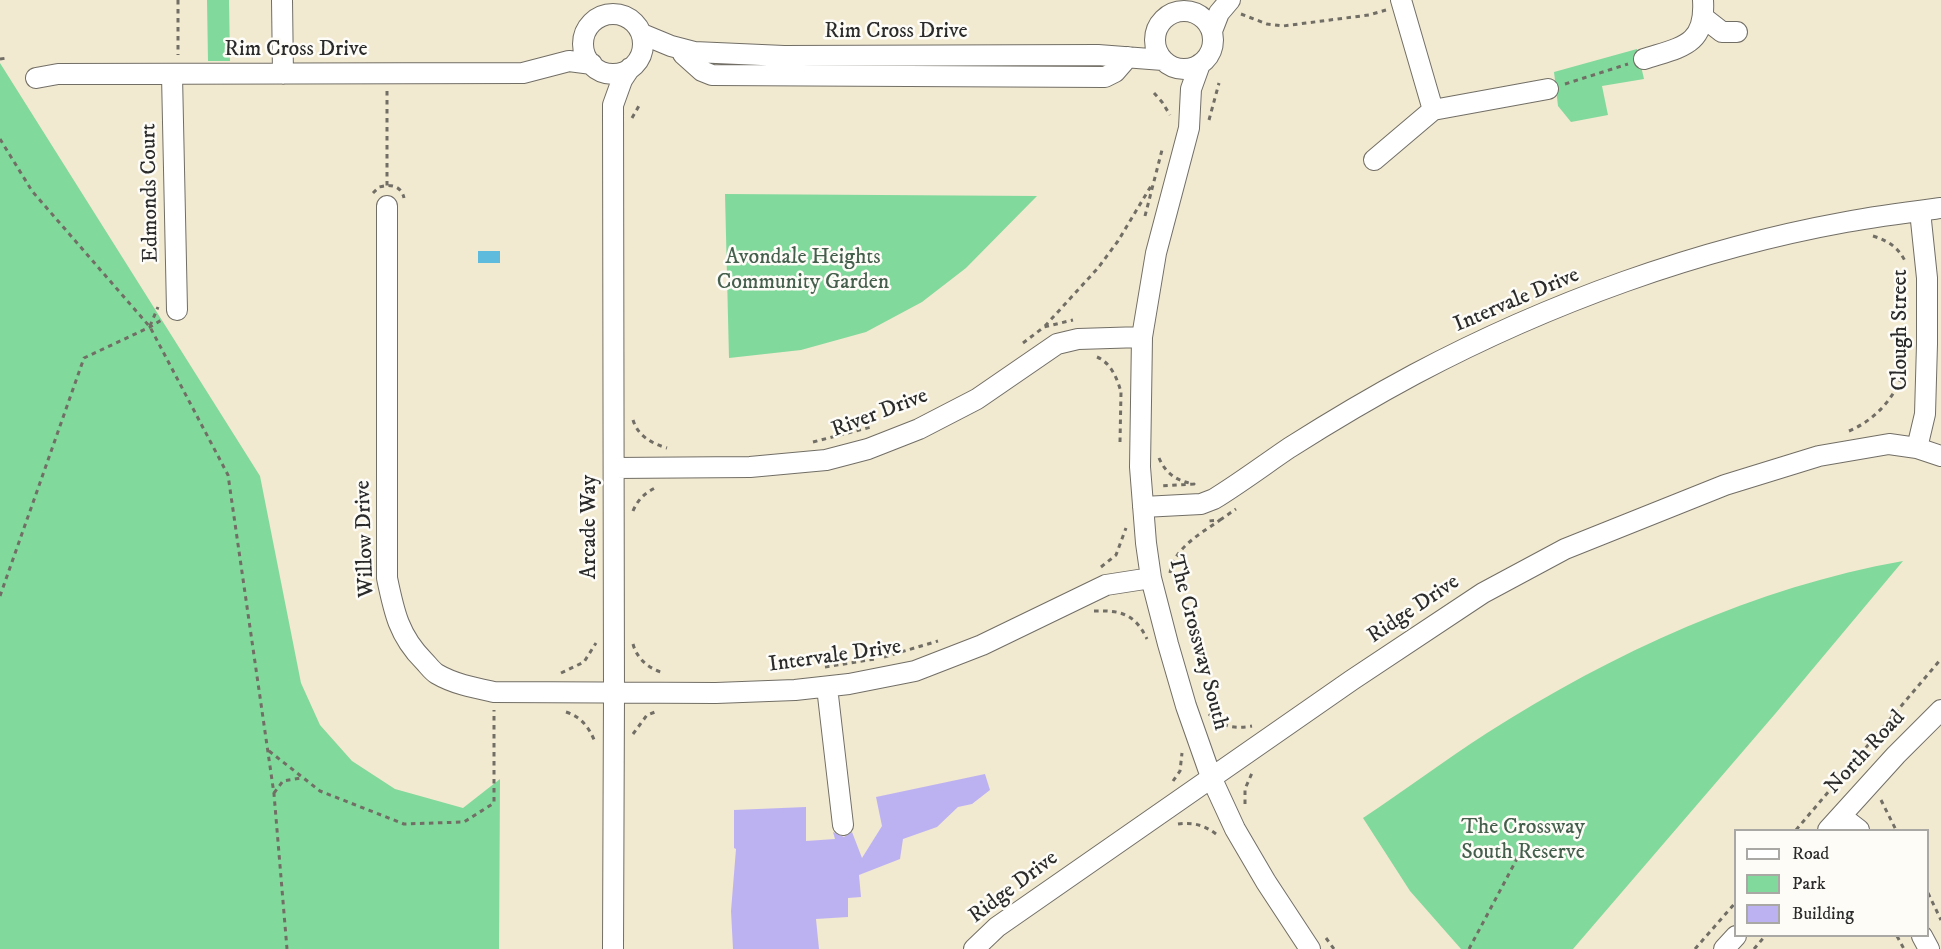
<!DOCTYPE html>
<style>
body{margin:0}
#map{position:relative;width:1941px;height:949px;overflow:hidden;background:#f2e9d1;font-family:"IM FELL DW Pica",serif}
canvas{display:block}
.legend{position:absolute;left:1734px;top:829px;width:195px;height:108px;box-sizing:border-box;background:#fdfcf7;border:2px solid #a9a8a5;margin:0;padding:8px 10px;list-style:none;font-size:18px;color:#2b2b2b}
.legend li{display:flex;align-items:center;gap:12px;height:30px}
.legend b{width:30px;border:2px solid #a9a8a5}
</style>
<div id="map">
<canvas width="1941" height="949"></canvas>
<ul class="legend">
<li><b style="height:8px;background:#fff"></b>Road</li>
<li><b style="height:16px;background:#82d99c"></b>Park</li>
<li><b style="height:16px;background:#bdb2f1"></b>Building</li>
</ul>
</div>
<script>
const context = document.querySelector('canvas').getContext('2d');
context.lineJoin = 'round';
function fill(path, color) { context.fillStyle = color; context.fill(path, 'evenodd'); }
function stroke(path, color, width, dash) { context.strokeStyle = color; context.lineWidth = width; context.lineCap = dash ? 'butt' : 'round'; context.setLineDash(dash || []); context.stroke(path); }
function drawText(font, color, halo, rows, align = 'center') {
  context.font = font + ' "IM FELL DW Pica",serif'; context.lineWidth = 5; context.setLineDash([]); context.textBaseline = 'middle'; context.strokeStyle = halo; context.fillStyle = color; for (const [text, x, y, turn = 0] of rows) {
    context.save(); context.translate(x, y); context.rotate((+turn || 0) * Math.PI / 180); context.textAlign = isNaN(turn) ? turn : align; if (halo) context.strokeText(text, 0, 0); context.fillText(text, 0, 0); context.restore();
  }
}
const green = new Path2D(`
 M207,0H229L230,61H208Z
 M1637,49L1644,79L1602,86L1608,115L1571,122L1558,106L1554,72Z
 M0,63L260,476L301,683L320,725L352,761L395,789L463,808L500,779L499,949H0Z
 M725,194L1037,196L966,268L922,302L866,332L801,350L729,358Z
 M1903,561L1775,714L1573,949H1461L1410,891L1363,818C1405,790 1445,760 1487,733C1612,653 1756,587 1903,561Z`);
const water = new Path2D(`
 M478,251H500V263H478Z`);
const building = new Path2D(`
 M985,774L990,790L972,804L958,807L937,827L903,839L900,859L859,875L861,897L848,898V917L816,919L819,949H733L731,911L736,849L734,848V810L806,807V841L835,839L833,832L844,837L852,832L862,858L882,826L876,797Z`);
const path = new Path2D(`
 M178,0V55
 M1241,14L1267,24L1283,26L1369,15L1386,10
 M0,59L7,58
 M1565,84L1628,64
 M387,91V186
 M1154,93L1162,102L1170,115
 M632,118L640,104
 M1209,120L1219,83
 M0,139L32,191L150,327L228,475L274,794L287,949
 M373,193L379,187C390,184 401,185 404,198
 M1145,216L1162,150
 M1873,236C1889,241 1899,248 1906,263
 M150,326L158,307
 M1045,326L1098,268L1118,241L1151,186
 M1023,343L1044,327L1073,320
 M1097,357C1111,363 1117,378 1121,392
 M633,420C638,436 651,443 667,448
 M1849,431C1880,418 1902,389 1907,357
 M813,442L871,427
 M1120,442L1121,392
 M1159,458C1166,474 1177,481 1194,484L1159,486
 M633,511C638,499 646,492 657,487
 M1220,520L1236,509
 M1101,567L1116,555L1126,528
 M1170,573C1174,548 1200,534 1220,520L1208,521
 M0,596L84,358L150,327L163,319
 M1094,611C1121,610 1135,614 1147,639
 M633,644C637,659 649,669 664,673
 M884,657L938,641
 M825,667L875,659
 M561,673L584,662L596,643
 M566,712C581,717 589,727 595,742
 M1209,714C1221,727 1235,729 1252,726
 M633,734L647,715L655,712
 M269,751L320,791L404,824L464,822L494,803V710
 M1173,781L1180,771L1182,753
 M274,793L283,781L301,778
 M1881,800L1896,830
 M1245,804V789L1252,773
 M1178,824C1193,822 1204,825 1216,834
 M1796,830L1941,659
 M1928,893L1941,920
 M1897,936L1904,949
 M1326,938L1334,949
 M1469,949L1528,838
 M1695,949L1736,902
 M1754,949L1765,936`);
const minor = new Path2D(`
 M282,0L283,74
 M1401,0L1433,110
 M1155 40a29 29 0 1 1 58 0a29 29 0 1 1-58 0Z
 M583 44a30 30 0 1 1 60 0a30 30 0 1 1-60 0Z
 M1704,18L1722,32H1737
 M1212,31L1219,13L1230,0
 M642,34L671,46L694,52L784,56L1098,55L1163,60
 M683,54L702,71L712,75L1105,77L1115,72L1128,57
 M1644,59C1681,47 1706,46 1703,0
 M1200,64L1191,89L1189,128L1156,253L1142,337L1140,467L1146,543L1151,578L1168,644L1186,706L1211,777L1235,829L1266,882L1310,949
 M172,75L177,310
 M36,78L58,74L523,73L569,61L592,64
 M1374,160L1433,110L1548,89
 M387,206V578C394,612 399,636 424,661C428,665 432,671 437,674C454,684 475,688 494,692L716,693L795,690L849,684L915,671L982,645L1106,585L1151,578
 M1917,448L1925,414L1927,344V278L1920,211
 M614,468L750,467L826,460L868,449L919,429L977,399L1057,344L1078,339L1142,337
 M1143,507L1201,504L1214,499C1240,483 1264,465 1289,448C1330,422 1372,397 1415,374C1549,303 1697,249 1846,222C1878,216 1910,212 1941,208
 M827,687L843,825
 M1841,816L1859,830
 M1828,830L1896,755L1941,710
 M1922,936L1929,949
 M613,949L614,694L613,105L622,80L630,68
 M974,949L997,927L1352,680L1483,593L1565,549L1725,485L1819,456L1889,444L1917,448L1941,456
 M1724,949L1736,936`);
const streetNames = [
 ["Rim Cross Drive",896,32],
 ["Rim Cross Drive",296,50],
 ["Edmonds Court",151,193,-91],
 ["Intervale Drive",1517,301,-23],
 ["Clough Street",1901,330,-90],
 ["River Drive",880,414,-21],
 ["Arcade Way",590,527,-90],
 ["Willow Drive",366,539,-92],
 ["Ridge Drive",1414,610,-34],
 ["The Crossway South",1197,643,75],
 ["Intervale Drive",835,657,-8],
 ["North Road",1866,753,-47],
 ["Ridge Drive",1014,888,-37]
];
const parkNames = [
 ["Avondale Heights",803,258],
 ["Community Garden",803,283],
 ["The Crossway",1523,828],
 ["South Reserve",1523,853]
];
fill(green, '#82d99c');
fill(water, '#5fbbdd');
fill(building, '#bdb2f1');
stroke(minor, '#716e65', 22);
stroke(path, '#716e65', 3, [4.5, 4.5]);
stroke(minor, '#fff', 20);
drawText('22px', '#2b2b2b', '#fdfcf7', streetNames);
drawText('22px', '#455f4d', '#fdfcf7', parkNames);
</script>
